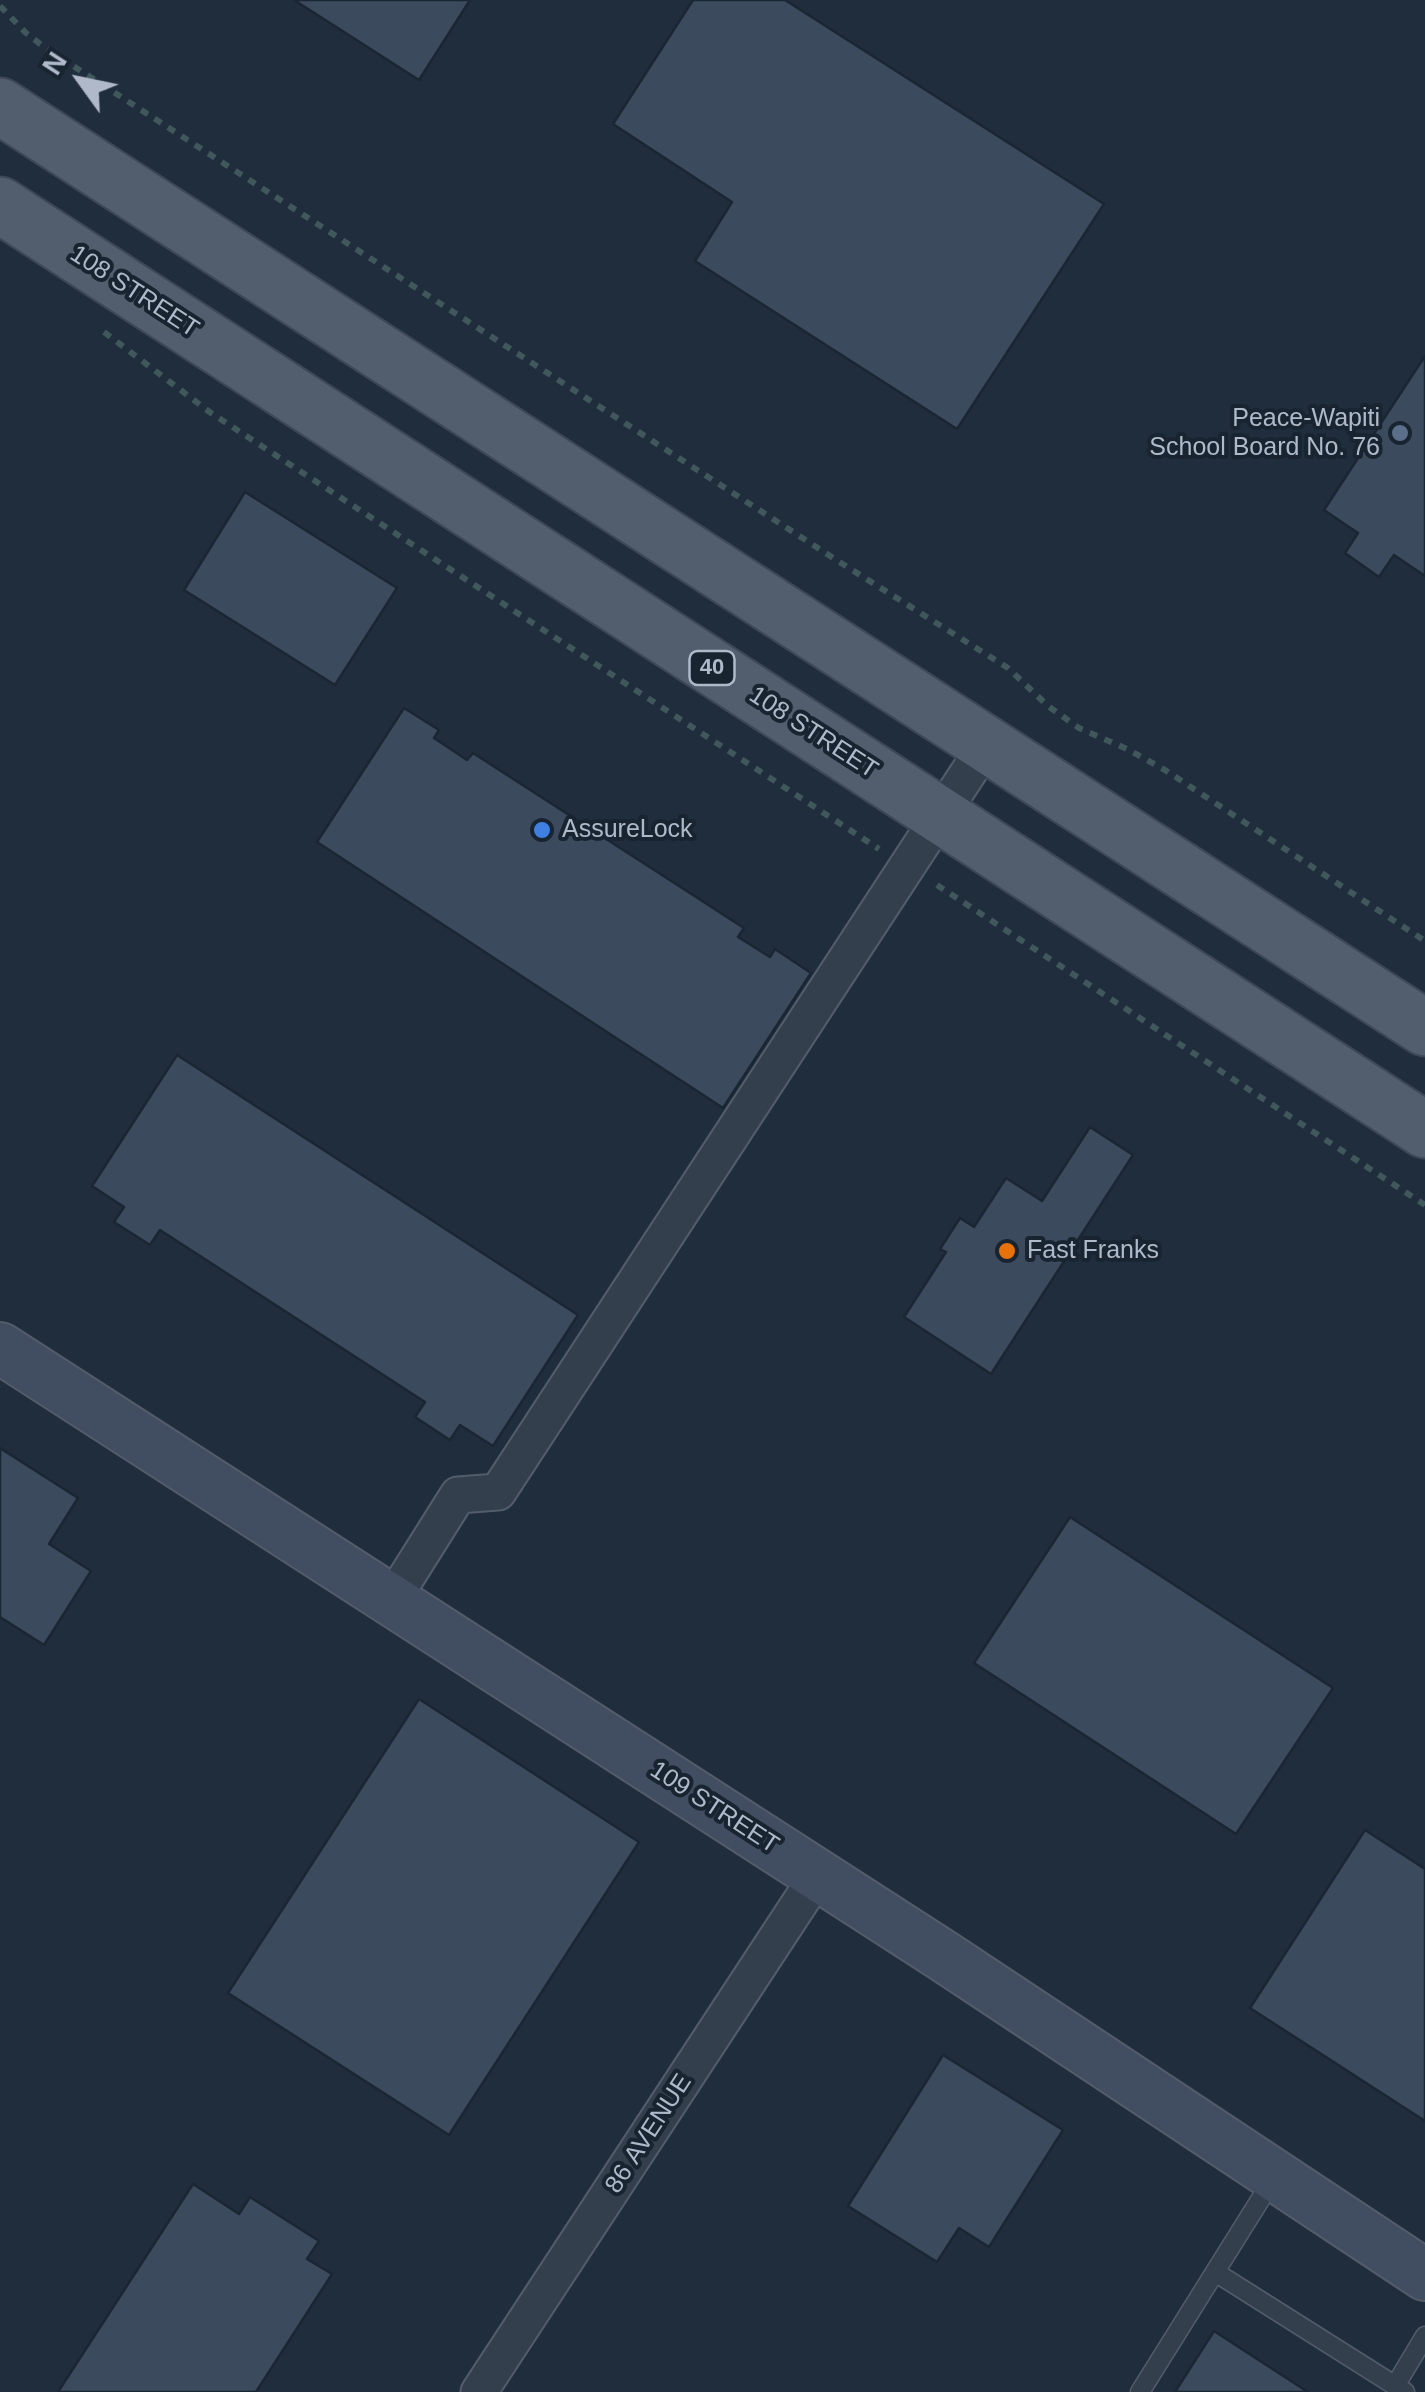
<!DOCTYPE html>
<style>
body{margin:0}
#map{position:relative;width:1425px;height:2392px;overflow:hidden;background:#202d3d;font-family:Helvetica,sans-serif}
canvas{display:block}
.north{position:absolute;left:30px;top:30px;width:100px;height:100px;-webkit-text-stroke:8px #192431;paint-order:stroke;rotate:303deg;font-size:28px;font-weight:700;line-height:40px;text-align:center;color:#afb9c9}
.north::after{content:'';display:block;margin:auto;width:35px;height:45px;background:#afb9c9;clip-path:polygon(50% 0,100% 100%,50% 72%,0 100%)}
</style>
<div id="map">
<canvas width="1425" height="2392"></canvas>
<div class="north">N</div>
</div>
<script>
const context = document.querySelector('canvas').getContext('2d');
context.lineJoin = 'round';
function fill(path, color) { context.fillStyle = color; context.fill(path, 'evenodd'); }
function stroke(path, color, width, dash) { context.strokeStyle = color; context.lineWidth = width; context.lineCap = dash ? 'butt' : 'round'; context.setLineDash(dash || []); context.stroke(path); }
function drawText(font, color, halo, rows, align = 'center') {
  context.font = font + ' Helvetica,sans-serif'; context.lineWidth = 8; context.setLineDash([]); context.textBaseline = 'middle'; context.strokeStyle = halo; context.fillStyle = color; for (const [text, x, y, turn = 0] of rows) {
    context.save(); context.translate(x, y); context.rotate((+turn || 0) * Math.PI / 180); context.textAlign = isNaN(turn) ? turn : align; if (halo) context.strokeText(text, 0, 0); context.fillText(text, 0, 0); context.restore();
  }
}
const building = new Path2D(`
 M294,0H470L419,80Z
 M693,0H785L1104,204L957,429L695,261L732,202L613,124Z
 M1425,356V576L1394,555L1379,577L1345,553L1358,533L1324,510Z
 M245,492L397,588L335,685L184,590Z
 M404,708L439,730L434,738L467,760L473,753L744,928L738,937L770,957L775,949L811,973L723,1108L317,842Z
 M177,1055L578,1315L493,1446L460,1425L450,1440L415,1417L425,1402L160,1230L150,1245L114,1222L124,1207L92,1186Z
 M1090,1127L1133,1155L991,1374L904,1317L946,1252L940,1249L960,1218L974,1227L1006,1178L1042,1201Z
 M0,1448L78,1498L49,1544L91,1571L44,1645L0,1617Z
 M1070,1517L1333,1688L1236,1834L974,1663Z
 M419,1699L639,1842L449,2135L228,1993Z
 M1365,1830L1425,1869V2121L1250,2008Z
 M943,2055L1063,2130L989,2247L959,2228L937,2262L848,2206Z
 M193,2184L239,2214L250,2197L319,2241L307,2259L332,2274L256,2392H58Z
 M1214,2331L1308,2392H1175Z`);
const path = new Path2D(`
 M0,6L26,33L44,47L841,563L1008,668L1048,706L1079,728L1127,749L1165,770L1425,941
 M104,332L211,413L879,849
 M937,885L1425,1205`);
const lane = new Path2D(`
 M1215,2272L1405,2392
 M1395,2386L1425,2336
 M1140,2392L1275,2176`);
const street = new Path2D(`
 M392,1600L458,1495L498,1492L987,744
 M479,2392L818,1875`);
const secondary = new Path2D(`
 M0,1348L942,1955L1425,2275`);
const primary = new Path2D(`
 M0,106L1425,1028
 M0,205L1425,1130`);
const markers = [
 [1400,433,10,"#5c6f8a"],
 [542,830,10,"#3f7fe0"],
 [1007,1251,10,"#e8710a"]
];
const shields = [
 [712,668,45]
];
const shieldNames = [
 ["40",712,668]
];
const streetNames = [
 ["108 STREET",134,292,33],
 ["108 STREET",813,733,33],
 ["109 STREET",714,1808,33],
 ["86 AVENUE",649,2134,-57]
];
const poiNames = [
 ["Peace-Wapiti",1380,419,"right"],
 ["School Board No. 76",1380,448,"right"],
 ["AssureLock",562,830],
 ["Fast Franks",1027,1251]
];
fill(building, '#3b4b5d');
stroke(building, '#1b2633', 2.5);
stroke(lane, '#525c6a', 21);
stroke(street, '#525c6a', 39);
stroke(secondary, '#525c6a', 54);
stroke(primary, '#3d4856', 59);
stroke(path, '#40585b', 6, [8, 8]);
stroke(lane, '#343f4d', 18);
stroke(street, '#343f4d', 35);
stroke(secondary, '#414d60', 50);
stroke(primary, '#525e6d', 55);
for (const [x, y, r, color] of markers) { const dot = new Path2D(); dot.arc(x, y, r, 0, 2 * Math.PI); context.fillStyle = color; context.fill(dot); stroke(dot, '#192431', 4); }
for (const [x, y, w] of shields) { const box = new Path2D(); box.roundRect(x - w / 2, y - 17, w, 34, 8); context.fillStyle = '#192431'; context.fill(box); stroke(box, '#afb9c9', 2.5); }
drawText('bold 22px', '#afb9c9', null, shieldNames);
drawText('25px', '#afb9c9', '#192431', streetNames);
drawText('25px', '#afb9c9', '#192431', poiNames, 'left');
</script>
